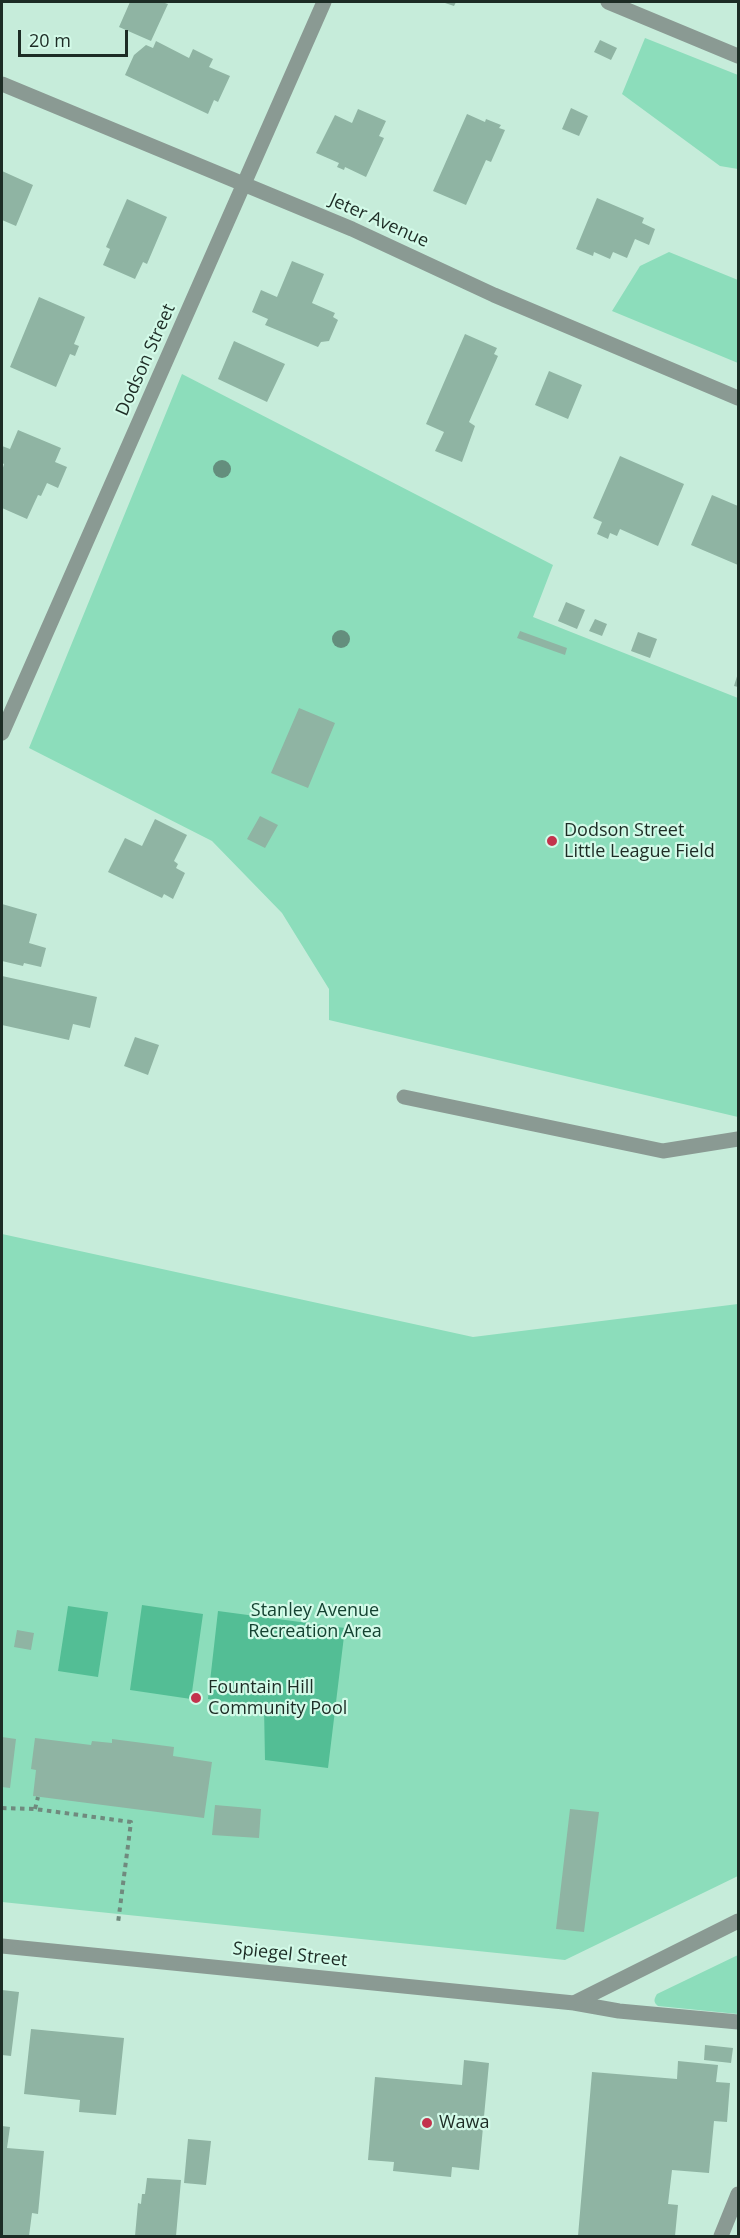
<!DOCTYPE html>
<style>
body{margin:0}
#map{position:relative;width:740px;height:2238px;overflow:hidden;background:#c6ecda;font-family:"Open Sans",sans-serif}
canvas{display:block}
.frame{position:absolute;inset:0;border:3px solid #1d2c25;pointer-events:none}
.scale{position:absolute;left:18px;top:30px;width:110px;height:27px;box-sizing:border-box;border:3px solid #1d2c25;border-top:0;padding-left:8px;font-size:18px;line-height:21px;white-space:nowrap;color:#1d2c25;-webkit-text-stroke:4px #d3fae8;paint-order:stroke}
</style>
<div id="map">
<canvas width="740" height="2238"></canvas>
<div class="frame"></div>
<div class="scale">20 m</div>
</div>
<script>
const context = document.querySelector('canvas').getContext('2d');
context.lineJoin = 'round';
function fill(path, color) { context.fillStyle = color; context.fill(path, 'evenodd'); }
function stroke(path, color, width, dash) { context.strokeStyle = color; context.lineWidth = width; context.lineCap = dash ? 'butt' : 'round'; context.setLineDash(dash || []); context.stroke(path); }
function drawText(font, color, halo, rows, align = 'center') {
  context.font = font + ' "Open Sans",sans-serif'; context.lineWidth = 4.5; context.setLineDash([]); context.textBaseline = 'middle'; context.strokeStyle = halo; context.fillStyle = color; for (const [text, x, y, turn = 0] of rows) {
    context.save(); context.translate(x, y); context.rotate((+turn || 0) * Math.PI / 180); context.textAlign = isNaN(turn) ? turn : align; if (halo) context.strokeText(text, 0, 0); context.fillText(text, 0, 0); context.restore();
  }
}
const green = new Path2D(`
 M645,38L738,75V169L720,166L622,94Z
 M669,252L738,280V363L612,311L640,266Z
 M182,374L553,565L533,617L738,698V1117L329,1020V989L282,913L212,841L29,748Z
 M2,1234L473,1337L738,1304V1876L565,1960L2,1902Z
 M738,1955V2014L658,2006C653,2002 654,1999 657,1994Z`);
const water = new Path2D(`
 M142,1605L203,1614L191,1699L130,1690Z
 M68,1606L108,1612L98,1677L58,1671Z
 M218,1611L345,1628L328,1768L265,1760L264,1707L208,1699Z`);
const building = new Path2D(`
 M130,2H162L168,4L151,41L119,27Z
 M442,2H456L454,6Z
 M600,40L617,48L611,60L594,52Z
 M156,41L189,58L193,49L213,59L209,67L230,76L218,102L214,100L208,114L125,75L134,55L146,45L153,48Z
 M571,108L588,116L579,136L562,129Z
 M358,109L386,121L379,136L384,138L366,177L345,167L344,170L337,167L339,163L316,153L335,115L352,123Z
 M467,114L485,122L486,119L501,125L499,128L505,130L491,162L486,160L466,205L433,191Z
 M2,171L33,185L16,226L2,220Z
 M597,198L644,218L642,223L655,229L649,245L635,239L627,258L613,252L610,259L594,252L593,256L576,249Z
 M127,199L167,217L147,264L143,262L135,279L103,265L110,249L106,247Z
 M292,261L324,274L312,303L335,313L333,317L338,320L329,341L321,342L318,347L265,325L268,319L252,312L261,290L277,297Z
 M39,297L85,317L74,344L79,346L75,356L70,354L56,387L10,367Z
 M465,334L497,348L494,354L498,356L469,422L475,426L462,462L435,451L444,432L426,424Z
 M234,341L285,364L267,402L218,379Z
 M549,371L582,385L568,419L535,405Z
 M18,430L61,448L55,462L67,467L58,488L47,483L41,496L38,495L27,519L2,508V471L4,464L2,463V446L10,449Z
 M620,456L684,484L658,546L620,529L617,536L610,533L608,539L597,534L602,522L593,518Z
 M712,495L738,506V565L691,545Z
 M566,602L585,610L577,629L558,621Z
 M595,619L607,624L602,636L589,631Z
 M520,631L567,648L565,655L517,638Z
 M638,632L657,639L650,658L631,651Z
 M738,673V687L734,686Z
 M299,708L335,723L308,788L271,773Z
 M260,816L278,825L265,848L247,839Z
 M155,819L187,835L174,861L178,864L176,868L185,873L173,899L164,894L162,898L108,872L125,838L142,846Z
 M2,904L37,914L29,943L46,948L41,967L24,963L23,966L2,961Z
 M2,976L97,997L90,1028L73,1024L69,1040L2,1025Z
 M135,1037L159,1045L148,1075L124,1066Z
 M17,1630L34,1633L31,1650L14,1647Z
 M2,1737L16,1739L10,1788L2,1787Z
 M35,1738L91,1745L92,1741L112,1743V1739L174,1747L173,1756L212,1762L204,1818L33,1796L36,1770L31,1769Z
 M215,1805L261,1809L259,1838L212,1835Z
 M570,1809L599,1812L584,1932L556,1929Z
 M2,1990L19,1992L11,2056L2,2055Z
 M31,2029L124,2038L116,2115L79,2112L80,2100L24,2094Z
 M705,2045L733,2048L731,2063L704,2060Z
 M464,2060L489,2063L479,2170L452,2167L451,2177L393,2171L394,2162L368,2160L375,2077L462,2085Z
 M678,2061L718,2065L716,2082L730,2083L727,2122L714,2121L709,2173L672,2170L668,2204L678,2205L675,2236H578L592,2072L677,2079Z
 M2,2126L10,2127L7,2148L44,2151L38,2214L32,2213L29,2236H2Z
 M188,2139L211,2141L206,2185L184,2183Z
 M147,2178L181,2180L176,2236H135L138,2203L141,2204L142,2194H145Z`);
const path = new Path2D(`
 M2,1808L35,1809L131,1822L118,1923
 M35,1809L38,1797`);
const lane = new Path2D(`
 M608,2L738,56
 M404,1097L663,1151L738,1139`);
const street = new Path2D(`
 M2,84L352,229L494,295L738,398
 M2,733L324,2
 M2,1946L574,2003L738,1921
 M574,2003L619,2011L738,2022
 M721,2236L738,2194`);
const trees = [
 [222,469],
 [341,639]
];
const markers = [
 [552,841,6,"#c3334d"],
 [196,1698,6,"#c3334d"],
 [427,2123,6,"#c3334d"]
];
const streetNames = [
 ["Jeter Avenue",379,221,24],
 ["Dodson Street",146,360,-66],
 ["Spiegel Street",290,1955,6]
];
const poiNames = [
 ["Dodson Street",564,831],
 ["Little League Field",564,852],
 ["Fountain Hill",208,1688],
 ["Community Pool",208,1709],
 ["Wawa",439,2123]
];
const parkNames = [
 ["Stanley Avenue",315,1611],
 ["Recreation Area",315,1632]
];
fill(green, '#8cddbb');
fill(water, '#53be95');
fill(building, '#8fb4a3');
stroke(path, '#708a7e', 4, [4.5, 4.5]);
stroke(lane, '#8a9a93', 15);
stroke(street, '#8a9a93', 15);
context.fillStyle = '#648e7d';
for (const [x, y] of trees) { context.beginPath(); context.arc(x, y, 9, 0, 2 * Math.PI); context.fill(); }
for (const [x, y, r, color] of markers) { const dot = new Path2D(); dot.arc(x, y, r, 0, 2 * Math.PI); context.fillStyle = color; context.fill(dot); stroke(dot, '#d3fae8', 2); }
drawText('18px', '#1d2c25', '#d3fae8', streetNames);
drawText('18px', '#1d2c25', '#d3fae8', poiNames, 'left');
drawText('18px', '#144231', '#d3fae8', parkNames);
</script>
